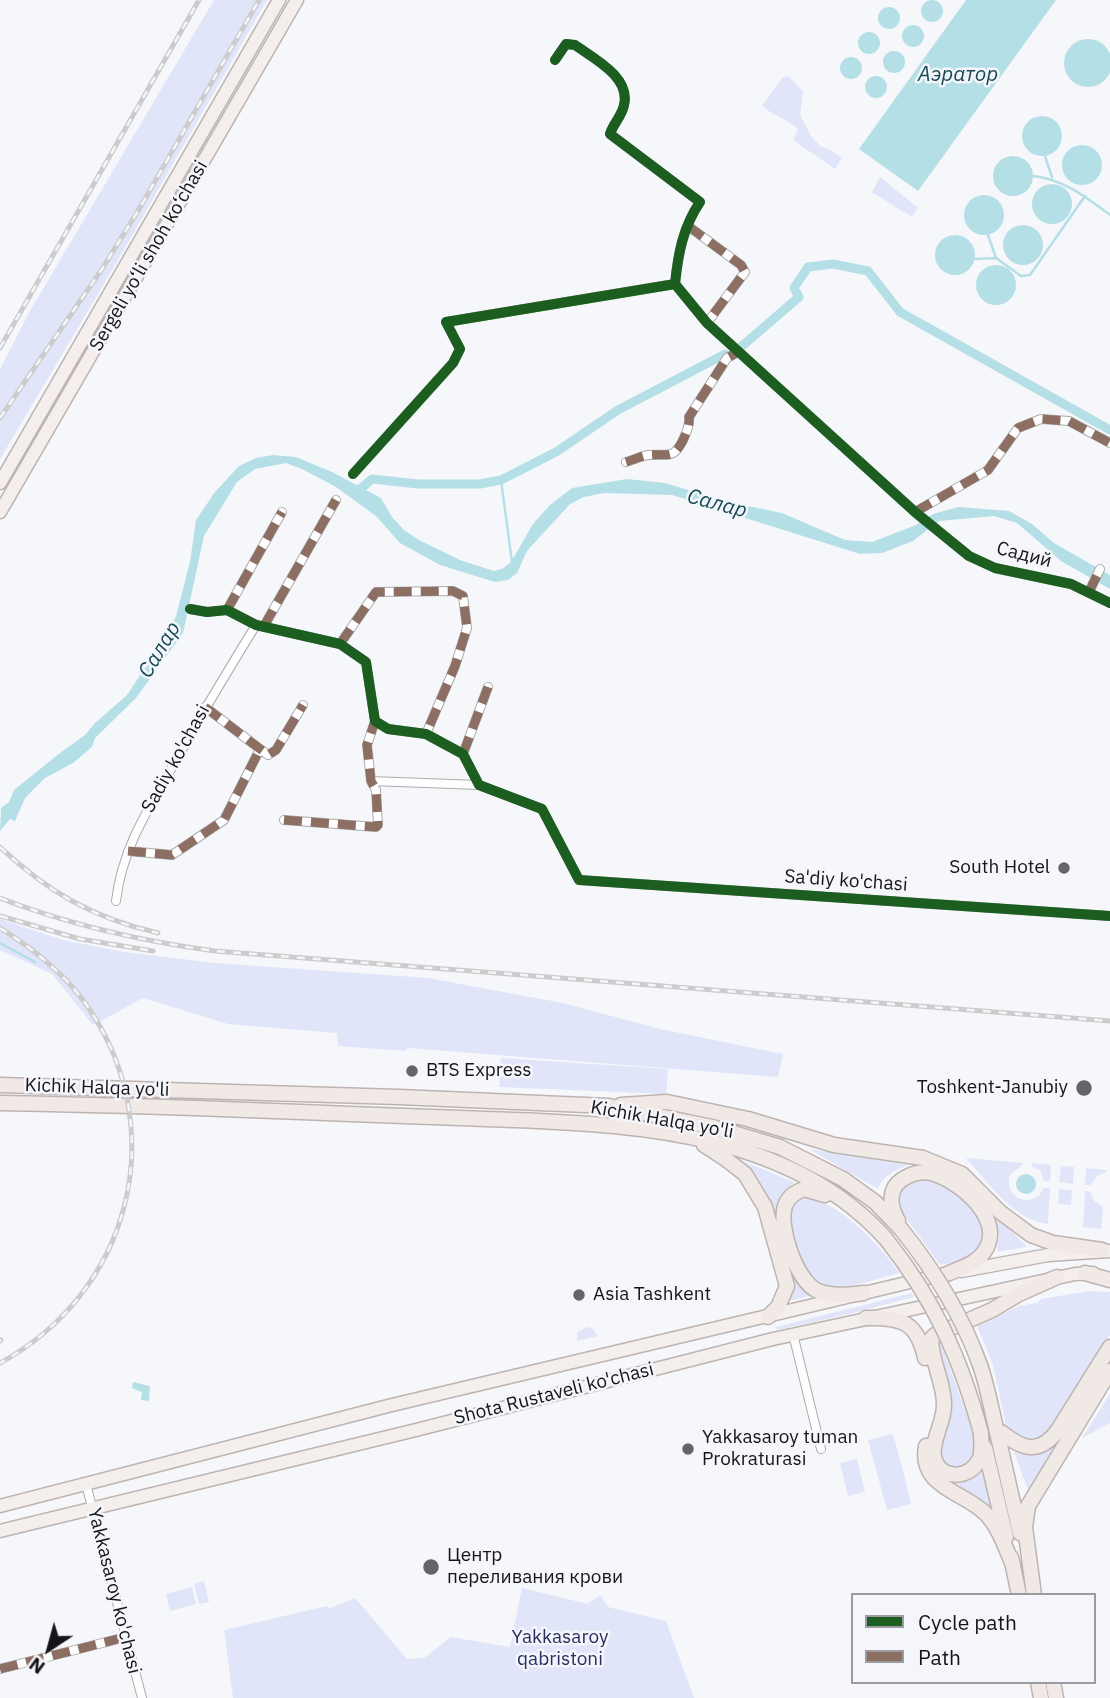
<!DOCTYPE html>
<meta charset="utf-8">
<style>
body{margin:0}
#map{position:relative;width:1110px;height:1698px;overflow:hidden;background:#f6f7fa;font-family:"IBM Plex Sans",sans-serif}
canvas{display:block}
.legend{position:absolute;left:851px;top:1593px;width:245px;height:91px;box-sizing:border-box;background:#f5f6fb;border:2px solid #9c9ca0;margin:0;padding:9px 12px;list-style:none;font-size:21px;color:#161618}
.legend li{display:flex;align-items:center;gap:14px;height:35px}
.legend b{width:35px;border:2px solid #9c9ca0}
.north{position:absolute;left:14px;top:1614px;width:70px;height:70px;-webkit-text-stroke:5px #f5f6fb;paint-order:stroke;rotate:216deg;font-size:19px;font-weight:700;line-height:28px;text-align:center;color:#161618}
.north::after{content:'';display:block;margin:auto;width:24px;height:32px;background:#161618;clip-path:polygon(50% 0,100% 100%,50% 72%,0 100%)}
</style>
<div id="map">
<canvas width="1110" height="1698"></canvas>
<ul class="legend">
<li><b style="height:9px;background:#1b5e20"></b>Cycle path</li>
<li><b style="height:9px;background:#8d6e63"></b>Path</li>
</ul>
<div class="north">N</div>
</div>
<script>
const context = document.querySelector('canvas').getContext('2d');
context.lineJoin = 'round';
function fill(path, color) { context.fillStyle = color; context.fill(path, 'evenodd'); }
function stroke(path, color, width, dash) { context.strokeStyle = color; context.lineWidth = width; context.lineCap = dash ? 'butt' : 'round'; context.setLineDash(dash || []); context.stroke(path); }
function drawText(font, color, halo, rows, align = 'center') {
  context.font = font + ' "IBM Plex Sans",sans-serif'; context.lineWidth = 5; context.setLineDash([]); context.textBaseline = 'middle'; context.strokeStyle = halo; context.fillStyle = color; for (const [text, x, y, turn = 0] of rows) {
    context.save(); context.translate(x, y); context.rotate((+turn || 0) * Math.PI / 180); context.textAlign = isNaN(turn) ? turn : align; if (halo) context.strokeText(text, 0, 0); context.fillText(text, 0, 0); context.restore();
  }
}
const green = new Path2D(`
 M214,0H267L107,279L0,459V369L30,311Z
 M788,76L803,91L800,115L811,136L820,146L832,151L842,158L835,169L793,140L798,129C787,119 774,116 762,106L782,78Z
 M880,177L918,208L912,217L872,192Z
 M0,919L63,940L125,952L215,963L428,978L563,1003L660,1029L783,1054L778,1077L408,1048L405,1051L338,1046L337,1033L228,1024L143,998L93,1025L52,974L0,950Z
 M501,1058L668,1069L666,1094L499,1087Z
 M809,1149L908,1165C896,1170 882,1176 878,1189Z
 M966,1158L1024,1163L1010,1175C1003,1199 1033,1210 1044,1188H1050L1048,1224C1014,1221 987,1181 966,1158Z
 M740,1160L794,1182L781,1195L776,1214L793,1278L805,1291L813,1295L789,1301L791,1294C781,1248 777,1193 740,1160Z
 M1032,1163L1051,1165L1050,1181H1044L1040,1170L1031,1166Z
 M1061,1166L1074,1167L1073,1184L1059,1182Z
 M1086,1168L1106,1170V1172L1097,1176L1091,1185H1085Z
 M922,1178C948,1184 998,1214 979,1246C976,1251 973,1256 968,1258C960,1262 949,1263 940,1265L903,1214C893,1191 902,1185 922,1178Z
 M1059,1189L1072,1190L1071,1205L1058,1204Z
 M1085,1191L1090,1192L1094,1201L1103,1207L1101,1229L1083,1227Z
 M803,1196C841,1202 878,1244 900,1273C859,1283 812,1307 798,1251C794,1235 788,1220 793,1204Z
 M989,1209L1027,1247L997,1252L999,1234Z
 M1089,1291L1110,1292V1335L1050,1433L1036,1443L1014,1436L1006,1425L993,1365L977,1326L1019,1306L1037,1303L1041,1299Z
 M912,1293L914,1297L849,1314L777,1330L776,1327Z
 M588,1327L592,1328L598,1336L577,1341V1332Z
 M940,1341L974,1434L975,1450L972,1461L956,1472L941,1461C940,1440 952,1421 951,1401C950,1380 938,1363 940,1341Z
 M1110,1394V1423L1082,1438Z
 M893,1434L906,1482L904,1483H906L911,1504L887,1510L868,1440Z
 M1056,1446L1029,1493L1014,1452L1040,1453Z
 M857,1459L865,1492L848,1496L840,1463Z
 M983,1471L991,1508L951,1485L938,1474C958,1486 963,1482 983,1471Z
 M204,1581L209,1602L199,1604L194,1584Z
 M192,1587L196,1604L170,1611L166,1594Z
 M522,1588L588,1604L600,1595L608,1607L666,1621L694,1698H233L224,1630L327,1606L329,1609L355,1598L407,1659L424,1658L451,1637L510,1647Z`);
const water = new Path2D(`
 M921 11a11 11 0 1 1 22 0a11 11 0 1 1-22 0Z
 M966,0H1056L918,191L859,149Z
 M878 18a11 11 0 1 1 22 0a11 11 0 1 1-22 0Z
 M902 36a11 11 0 1 1 22 0a11 11 0 1 1-22 0Z
 M858 43a11 11 0 1 1 22 0a11 11 0 1 1-22 0Z
 M1064 63a24 24 0 1 1 48 0a24 24 0 1 1-48 0Z
 M883 62a11 11 0 1 1 22 0a11 11 0 1 1-22 0Z
 M840 68a11 11 0 1 1 22 0a11 11 0 1 1-22 0Z
 M865 87a11 11 0 1 1 22 0a11 11 0 1 1-22 0Z
 M1022 136a20 20 0 1 1 40 0a20 20 0 1 1-40 0Z
 M1062 165a20 20 0 1 1 40 0a20 20 0 1 1-40 0Z
 M993 176a20 20 0 1 1 40 0a20 20 0 1 1-40 0Z
 M1032 204a20 20 0 1 1 40 0a20 20 0 1 1-40 0Z
 M964 215a20 20 0 1 1 40 0a20 20 0 1 1-40 0Z
 M1003 245a20 20 0 1 1 40 0a20 20 0 1 1-40 0Z
 M935 255a20 20 0 1 1 40 0a20 20 0 1 1-40 0Z
 M976 285a20 20 0 1 1 40 0a20 20 0 1 1-40 0Z
 M273,455L296,457L332,472L381,498L392,517L404,530L419,540L460,560L494,571L502,569L511,562L533,524L550,505L572,488L627,479L665,483L728,502L782,513L845,540L872,542L916,525L933,514L958,507L1009,511L1032,524L1054,543L1110,575V589L1061,561L1017,523L994,516L939,521L913,541L882,553L860,554L672,495L604,493L584,497L570,504L527,551L517,573L508,580L495,582L440,565L400,543L376,516L336,487L302,469L286,463L255,469L237,482L204,536L183,633L136,698L95,738L92,747L73,763L45,778L25,798L15,821L10,819L0,831L1,808L9,802L14,790L60,753L85,735L94,724L127,695L166,636L176,616L190,562L196,520L215,492L239,466L256,458Z
 M1016 1184a10 10 0 1 1 20 0a10 10 0 1 1-20 0Z
 M133,1382L150,1386L149,1401L141,1400L142,1392L132,1388Z`);
const stream = new Path2D(`
 M1045,156L1052,177
 M1033,176C1063,179 1086,197 1110,215
 M988,235L996,258
 M975,259L996,258L1021,276L1030,275L1085,196
 M501,480L512,562
 M0,943L35,962`);
const canal = new Path2D(`
 M741,347L799,297L794,288L808,267L833,264L868,271L900,312L1110,430
 M358,491L372,479L418,484H480L501,480L556,452L618,410L725,354`);
const minor = new Path2D(`
 M555,60L566,44L575,45C593,58 631,77 624,105C622,116 613,124 610,134L700,202C683,227 678,254 675,284L707,323L915,512L969,556L995,568L1071,584L1110,603
 M688,226L741,265L745,272L707,323
 M626,462C633,460 641,456 648,455C669,453 673,461 684,438C687,431 690,424 689,417L727,358L738,352
 M353,474L453,363L460,349L446,322L675,284
 M915,512L988,470L1018,428L1041,419L1069,421L1110,443
 M1089,592L1100,569
 M190,609L207,612L227,610L256,625L340,644L366,662L375,721L388,729L426,734L463,754L479,785L542,809L579,880L1110,916
 M227,610L282,512
 M264,626L336,500
 M340,644L376,592L453,591L463,596L467,628L455,666L426,734
 M205,707L268,755L276,750L303,705
 M463,754L488,687
 M371,781L479,785
 M284,820L376,827L378,825L376,790L371,781L367,745L375,721
 M128,851L172,855L224,820L260,749
 M116,901C122,850 146,813 171,769C198,720 227,672 256,625
 M793,1334L821,1449
 M86,1484L142,1698
 M0,1669L126,1637`);
const primary = new Path2D(`
 M0,483L279,0
 M0,512L297,0
 M962,1271L1048,1255L1110,1251
 M0,1506L392,1405L944,1274
 M0,1531L416,1430L773,1339L1075,1274L1093,1273`);
const trunk = new Path2D(`
 M0,1085L399,1097L609,1106L713,1127L780,1147L843,1179L875,1202L901,1229
 M0,1103C117,1105 233,1109 350,1114C404,1116 459,1118 514,1120C644,1125 793,1135 886,1239
 M621,1105L667,1102L748,1119L834,1145L923,1158L962,1174L1000,1212L1031,1235L1053,1243L1102,1250
 M704,1145L727,1160L745,1174L765,1207L787,1286L778,1307L768,1317
 M825,1195L804,1189C795,1192 788,1197 785,1206C778,1227 796,1279 816,1290C829,1297 850,1295 864,1293
 M898,1221C894,1213 890,1205 892,1195C894,1179 916,1170 931,1173C959,1180 1007,1220 984,1252C976,1264 960,1268 947,1274
 M1085,1273L1110,1280
 M866,1318C901,1317 917,1321 925,1358
 M996,1428C1018,1446 1037,1459 1058,1430L1110,1347
 M996,1428L1020,1533
 M981,1433C981,1441 983,1452 979,1460C970,1479 940,1481 934,1457C931,1440 945,1421 944,1404C944,1382 931,1361 931,1339L935,1335L992,1310L1019,1294L1057,1277
 M926,1446C918,1488 966,1492 987,1515C999,1528 1006,1549 1013,1565
 M985,1448L1006,1537
 M1011,1557L1019,1595
 M1034,1595L1025,1527L1028,1506L1110,1371
 M1038,1682L1041,1698
 M1053,1682L1056,1698`);
const rail = new Path2D(`
 M0,348L199,0
 M0,418L102,269L138,211L259,0
 M0,847C48,892 93,918 158,933
 M0,898C70,925 141,941 215,951L1110,1021
 M0,916L80,939L153,951
 M0,928C34,949 68,977 90,1010C172,1134 129,1293 0,1363
 M0,1341L1,1340`);
const trunkBridge = new Path2D(`
 M901,1229C934,1270 962,1315 980,1365C987,1385 991,1407 996,1428
 M886,1239C934,1299 961,1359 981,1433`);
const quiet = new Path2D(`
 M688,226L741,265L745,272L707,323
 M626,462C633,460 641,456 648,455C669,453 673,461 684,438C687,431 690,424 689,417L727,358L738,352
 M915,512L988,470L1018,428L1041,419L1069,421L1110,443
 M1089,592L1100,569
 M227,610L282,512
 M264,626L336,500
 M340,644L376,592L453,591L463,596L467,628L455,666L426,734
 M205,707L268,755L276,750L303,705
 M463,754L488,687
 M284,820L376,827L378,825L376,790L371,781L367,745L375,721
 M128,851L172,855L224,820L260,749
 M0,1669L126,1637`);
const cycleway = new Path2D(`
 M555,60L566,44L575,45C593,58 631,77 624,105C622,116 613,124 610,134L700,202C683,227 678,254 675,284L707,323L915,512L969,556L995,568L1071,584L1110,603
 M353,474L453,363L460,349L446,322L675,284
 M190,609L207,612L227,610L256,625L340,644L366,662L375,721L388,729L426,734L463,754L479,785L542,809L579,880L1110,916`);
const markers = [
 [1064,868,7,"#646567"],
 [412,1071,7,"#646567"],
 [1084,1088,9,"#646567"],
 [579,1295,7,"#646567"],
 [688,1449,7,"#646567"],
 [431,1567,9,"#646567"]
];
const streetNames = [
 ["Sergeli yo‘li shoh ko‘chasi",149,256,-60],
 ["Садий",1024,555,14],
 ["Sadiy ko'chasi",176,759,-61],
 ["Sa'diy ko'chasi",846,881,4],
 ["Kichik Halqa yo'li",97,1088,2],
 ["Kichik Halqa yo'li",662,1120,10],
 ["Shota Rustaveli ko'chasi",554,1394,-14],
 ["Yakkasaroy ko'chasi",114,1591,76]
];
const poiNames = [
 ["South Hotel",1050,868,"right"],
 ["BTS Express",426,1071],
 ["Toshkent-Janubiy",1068,1088,"right"],
 ["Asia Tashkent",593,1295],
 ["Yakkasaroy tuman",702,1438],
 ["Prokraturasi",702,1460],
 ["Центр",447,1556],
 ["переливания крови",447,1578]
];
const parkNames = [
 ["Yakkasaroy",560,1638],
 ["qabristoni",560,1660]
];
const waterNames = [
 ["Аэратор",958,75],
 ["Салар",717,504,15],
 ["Салар",160,650,-59]
];
fill(green, '#e0e5f9');
fill(water, '#b5dfe7');
stroke(stream, '#b5dfe7', 2.5);
stroke(canal, '#b5dfe7', 9);
stroke(minor, '#acacaf', 10);
stroke(primary, '#bdb4b1', 15);
stroke(trunk, '#bdb4b1', 17);
stroke(minor, '#fefefe', 8);
stroke(primary, '#f4eeec', 12);
stroke(trunk, '#f1e9e6', 14);
stroke(rail, '#ccc', 5);
stroke(rail, '#f5f6fb', 2.5, [8]);
stroke(trunkBridge, '#bdb4b1', 17, []);
stroke(trunkBridge, '#f1e9e6', 14);
stroke(quiet, '#8d6e63', 9, [18, 9]);
stroke(cycleway, '#1b5e20', 10);
for (const [x, y, r, color] of markers) { const dot = new Path2D(); dot.arc(x, y, r, 0, 2 * Math.PI); context.fillStyle = color; context.fill(dot); stroke(dot, '#f5f6fb', 2.5); }
drawText('19px', '#161618', '#f5f6fb', streetNames);
drawText('19px', '#161618', '#f5f6fb', poiNames, 'left');
drawText('19px', '#262e62', '#f5f6fb', parkNames);
drawText('italic 21px', '#164b53', '#f5f6fb', waterNames);
</script>
